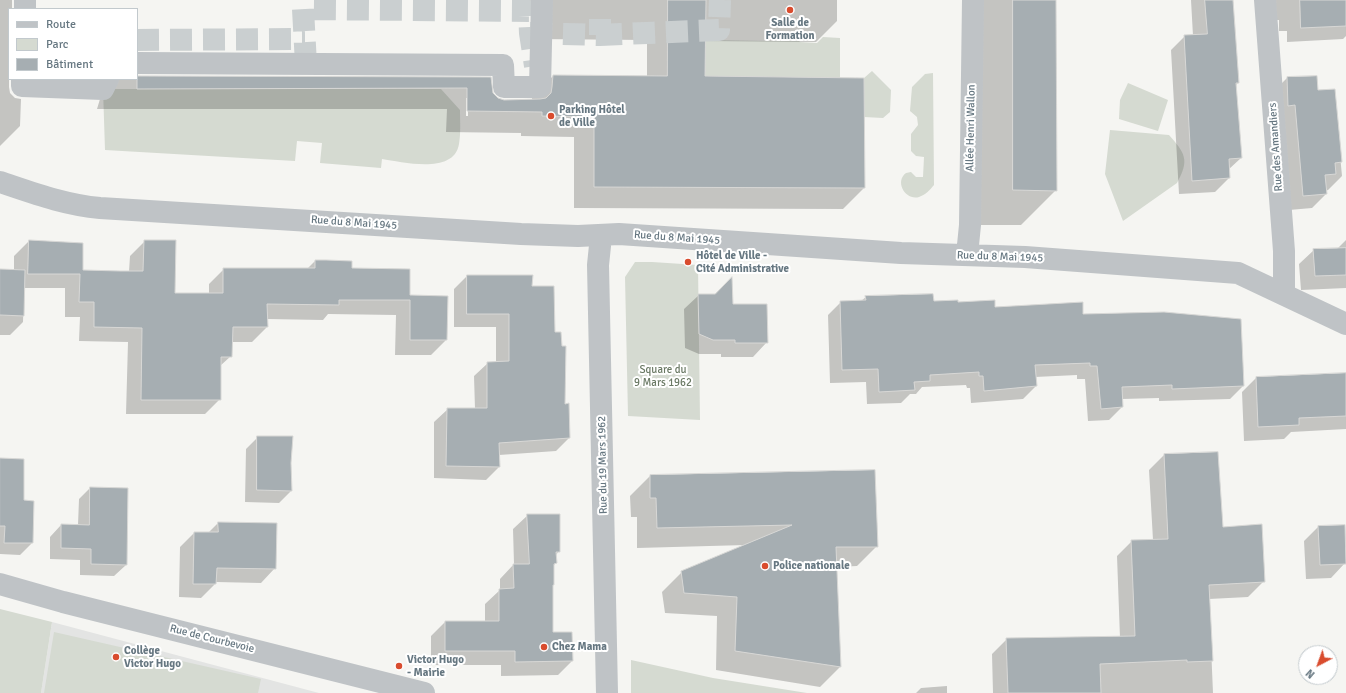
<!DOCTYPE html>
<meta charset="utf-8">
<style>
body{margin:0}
#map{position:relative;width:1346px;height:693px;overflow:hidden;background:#f5f5f2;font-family:Signika,sans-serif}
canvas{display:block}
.legend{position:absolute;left:8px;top:8px;width:130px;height:72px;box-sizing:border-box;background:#fff;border:1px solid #c2c9cd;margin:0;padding:5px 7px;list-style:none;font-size:12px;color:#667781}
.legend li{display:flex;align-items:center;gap:8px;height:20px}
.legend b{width:20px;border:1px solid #c2c9cd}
.north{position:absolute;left:1298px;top:645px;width:40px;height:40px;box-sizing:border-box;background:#fff;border:1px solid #c2c9cd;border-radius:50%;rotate:221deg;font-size:11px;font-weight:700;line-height:16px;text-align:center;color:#667781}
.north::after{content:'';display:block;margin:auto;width:14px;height:18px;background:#d94c2e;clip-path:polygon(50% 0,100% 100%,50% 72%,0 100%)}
</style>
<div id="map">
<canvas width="1346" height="693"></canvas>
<ul class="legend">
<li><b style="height:5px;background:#bfc3c6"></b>Route</li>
<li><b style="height:11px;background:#d5dad1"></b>Parc</li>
<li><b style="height:11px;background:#a6aeb2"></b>Bâtiment</li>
</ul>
<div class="north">N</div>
</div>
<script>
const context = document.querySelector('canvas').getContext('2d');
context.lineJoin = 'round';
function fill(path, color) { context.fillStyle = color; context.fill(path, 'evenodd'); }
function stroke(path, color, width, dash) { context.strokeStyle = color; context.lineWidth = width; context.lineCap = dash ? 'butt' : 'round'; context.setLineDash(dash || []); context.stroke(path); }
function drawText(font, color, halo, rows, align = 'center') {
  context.font = font + ' Signika,sans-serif'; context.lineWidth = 4; context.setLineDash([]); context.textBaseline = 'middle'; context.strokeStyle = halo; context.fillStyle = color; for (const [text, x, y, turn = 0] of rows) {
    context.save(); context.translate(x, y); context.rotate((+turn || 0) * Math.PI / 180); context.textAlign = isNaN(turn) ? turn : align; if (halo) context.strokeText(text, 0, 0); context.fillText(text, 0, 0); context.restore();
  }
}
const built = new Path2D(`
 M52,622L319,693H41Z`);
const green = new Path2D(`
 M781,33H792L800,42L817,43L823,37L840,38V78L705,76L706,40L772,41Z
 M872,71L891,90L890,112L883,118L864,117V78Z
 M933,73L934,185C930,190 925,195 919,197C906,201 894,182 906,173L911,172L916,177H923L924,157L916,156L911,151V134L918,125L917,117L910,111L912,87L925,74Z
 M1128,83L1168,100L1158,131L1119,119L1120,100Z
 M103,89H441L460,110C460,121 461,133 459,144C454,175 403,162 382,159L381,168L320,163L322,143L297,141L295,161L105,150Z
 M1110,130L1169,135C1185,153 1190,160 1177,183L1123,221L1105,174Z
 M635,262H652L698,265L700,420L628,416L625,277Z
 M0,609L52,622L41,693H0Z
 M54,632L261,679L258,693H44Z
 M631,660L713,678L807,693H631Z`);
const shadow = new Path2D(`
 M0,0H12V9H9V87L10,93L15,98L21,99L20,126L0,146Z
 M522,0H837V21L816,42L705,41L704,77L864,188L843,209L574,208V137L521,136V133L446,132L447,109H97L100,99L102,79H137V77L490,78L492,94L497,99L504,100H532V97L553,76L647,77V40L534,39L533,15L527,10L522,8ZM466,98H468V116H466Z
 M979,0H1055L1056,190L1021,225H979Z
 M1191,0H1233L1238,83L1236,85L1241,158L1228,170L1229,178L1215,192L1179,194L1171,50L1185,36H1193Z
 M1267,0H1346V36L1343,39L1287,42V31H1279V20H1276Z
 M1287,78L1317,91L1334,90L1342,176L1328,190L1325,191L1326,194L1312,208L1289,210L1273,92Z
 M1346,240V288L1301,290L1299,264L1314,250L1337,249Z
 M29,241L82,271L129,272L130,256L145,241L174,294H209V284L224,269H307L315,261L351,269L409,296L446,340L431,355H395L396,315L328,314L323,320L267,319V327L252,342H231V356L220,366V399L205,414H126L128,342L79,341L80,317H65V288H24L23,322L10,335H0V269L14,270V256Z
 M467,276H532L531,287L554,333L569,438L556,451L499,455V467L486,480L434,478V422L448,409H475L474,376L488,363L496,362V327H454V289Z
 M699,295H715L732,305L767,342L753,357H721V354H699L685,348L684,309Z
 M866,297L957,303L995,308L1082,316L1243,386L1230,399L1159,401V398L1122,399V407L1109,420L1088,421L1085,379H1077V375L1035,377L1036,386L1023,399L971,403L970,388H967L966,385L922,387L916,394H910L901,403L867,404L866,382L830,383L828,315L841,302L861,301Z
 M1346,374V429L1291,432L1284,439L1244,441L1242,392L1256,378Z
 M258,437L290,463L291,491L279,503L245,502L246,449Z
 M1164,455L1264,581L1248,597L1209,599L1213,693H979H993L992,654L1007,639L1120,638L1117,556L1132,541L1153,540L1149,470Z
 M0,459L23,501L33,502L32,543L20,555L0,554Z
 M650,476L877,546L857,566L836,567L840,667L820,687L716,670L717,616L665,613L662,592L682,572L746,545L637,548V517H631L630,496Z
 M90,488L126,565L114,576L80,575V560L50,559V537L61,525H78L79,499Z
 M528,515L559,551L556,555V563L553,566L552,586V633H571L572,661L558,675L501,676V665H431V636L445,622H485V604L500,590V579L514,564L513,529Z
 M218,523L275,568L261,583L216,582L215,584L201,598L179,597L180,547L194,533H208Z
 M1318,527L1345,563L1331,578L1306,579L1304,541Z
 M947,686V693H916L921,688Z`);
const building = new Path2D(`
 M668,0H706L705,76L864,78L865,188L594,187V117L542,116V112L467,111V88L137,89V76L491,77L493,93L498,98L504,100L540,99L546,98L551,93L552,87L553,75L667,76Z
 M1013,0H1056L1057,191L1013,190Z
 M1205,0H1233L1239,83H1236L1242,158L1229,159L1230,178L1192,181L1184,35L1207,34Z
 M1300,0H1346V26L1301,28Z
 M1317,76L1318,90L1335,89L1342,162L1335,163L1336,174L1325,175L1327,194L1303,196L1295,105L1288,106L1287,77Z
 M29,240L83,243V270L120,271H143L144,240H176L175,293H223V268H315V260H326L352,261V268L410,269V295L448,296L447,340H410V300H339V305L267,304L268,327H233L232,357H221V400H141L142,328L94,327V302H79L80,274H28Z
 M1346,248V275L1315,276L1313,249Z
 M0,269L25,270L24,316L0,315Z
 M467,275H533L532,286H554L555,332H561L562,346H566L565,404L569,403L570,438L499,443L500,467L446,466L447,408H487V362L509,361V314H467Z
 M732,277L733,304H767L768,343H735V340H713L699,334L698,294H715Z
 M933,294L934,301L958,300V302L995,300V307L1083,302V314L1164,312L1241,319L1244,386L1172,389V385L1122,387L1123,407L1101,409L1097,366H1090V363L1035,365L1037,386L984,391L983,376H979V372L930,375V381L914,382L915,390L879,392L878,369L842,370L840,301L866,300L865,296Z
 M1346,373V416L1299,418V425L1258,427L1256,377Z
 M257,436H293L291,463L292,491L257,490Z
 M1218,452L1223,527L1262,524L1265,582L1209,585L1213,661L1187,662V660L1100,664L1101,693H1008L1006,638L1135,636L1131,540L1168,539L1164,454Z
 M0,458L24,459V500L34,501L33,543H4L5,526H0Z
 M875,470L878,547H836L841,667L735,651L737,597L684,593L681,571L792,525L657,528L656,498H650V475Z
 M90,487L128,488L127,565L91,564V549L61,548V524L89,525Z
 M527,514H560V552H556L557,563L554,564V585H553V632H572L573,661L515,662V651H445V621H499V589L514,588L513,564H529Z
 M218,522L277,523L276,569L217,568L216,584H193L194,532H218Z
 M1345,525L1346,564L1320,565L1318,526Z`);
const pedestrianTunnel = new Path2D(`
 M530,33L600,35V19
 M600,35L719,30L720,0
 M137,40L305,39
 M306,64L303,9L529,11L530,33L535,66`);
const pedestrian = new Path2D(`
 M25,9V0
 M137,63L503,65L504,87H540L542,0
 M22,79V86L103,89L108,79`);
const minor = new Path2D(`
 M1265,0L1284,251V294
 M0,182C33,193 65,205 100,208L521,234L578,236L619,234L901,253L1025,257L1238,273L1346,324
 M601,236L598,265L607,693
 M967,255L970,225L973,0`);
const tertiary = new Path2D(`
 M0,584L63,602L424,693`);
const markers = [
 [790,10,4,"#d94c2e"],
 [551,116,4,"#d94c2e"],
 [688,262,4,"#d94c2e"],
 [765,566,4,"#d94c2e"],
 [544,647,4,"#d94c2e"],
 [116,657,4,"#d94c2e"],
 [399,666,4,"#d94c2e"]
];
const poiNames = [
 ["Salle de",790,23,"center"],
 ["Formation",790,36,"center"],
 ["Parking Hôtel",559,110],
 ["de Ville",559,123],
 ["Hôtel de Ville -",696,256],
 ["Cité Administrative",696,269],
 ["Police nationale",773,566],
 ["Chez Mama",552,647],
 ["Collège",124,651],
 ["Victor Hugo",124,664],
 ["Victor Hugo",407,660],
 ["- Mairie",407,673]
];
const streetNames = [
 ["Allée Henri Wallon",971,128,-89],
 ["Rue des Amandiers",1276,147,-94],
 ["Rue du 8 Mai 1945",354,223,4],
 ["Rue du 8 Mai 1945",677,238,4],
 ["Rue du 8 Mai 1945",1000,257,2],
 ["Rue du 19 Mars 1962",603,465,-91],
 ["Rue de Courbevoie",212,639,14]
];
const parkNames = [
 ["Square du",663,370],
 ["9 Mars 1962",663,383]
];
fill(built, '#e3e4e3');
fill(green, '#d5dad1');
fill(shadow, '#0003');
fill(building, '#a6aeb2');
stroke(building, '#d7d7d5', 1);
stroke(pedestrianTunnel, '#cacfd0', 22, [22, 11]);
stroke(pedestrian, '#bfc3c6', 22);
stroke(minor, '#bfc3c6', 22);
stroke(tertiary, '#bfc3c6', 22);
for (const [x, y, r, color] of markers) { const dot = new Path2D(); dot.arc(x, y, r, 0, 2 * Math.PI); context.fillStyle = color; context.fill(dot); stroke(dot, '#fff', 1.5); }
drawText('bold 11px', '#667781', '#fff', poiNames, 'left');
drawText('11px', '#667781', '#fff', streetNames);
drawText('11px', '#6a7964', '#fff', parkNames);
</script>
